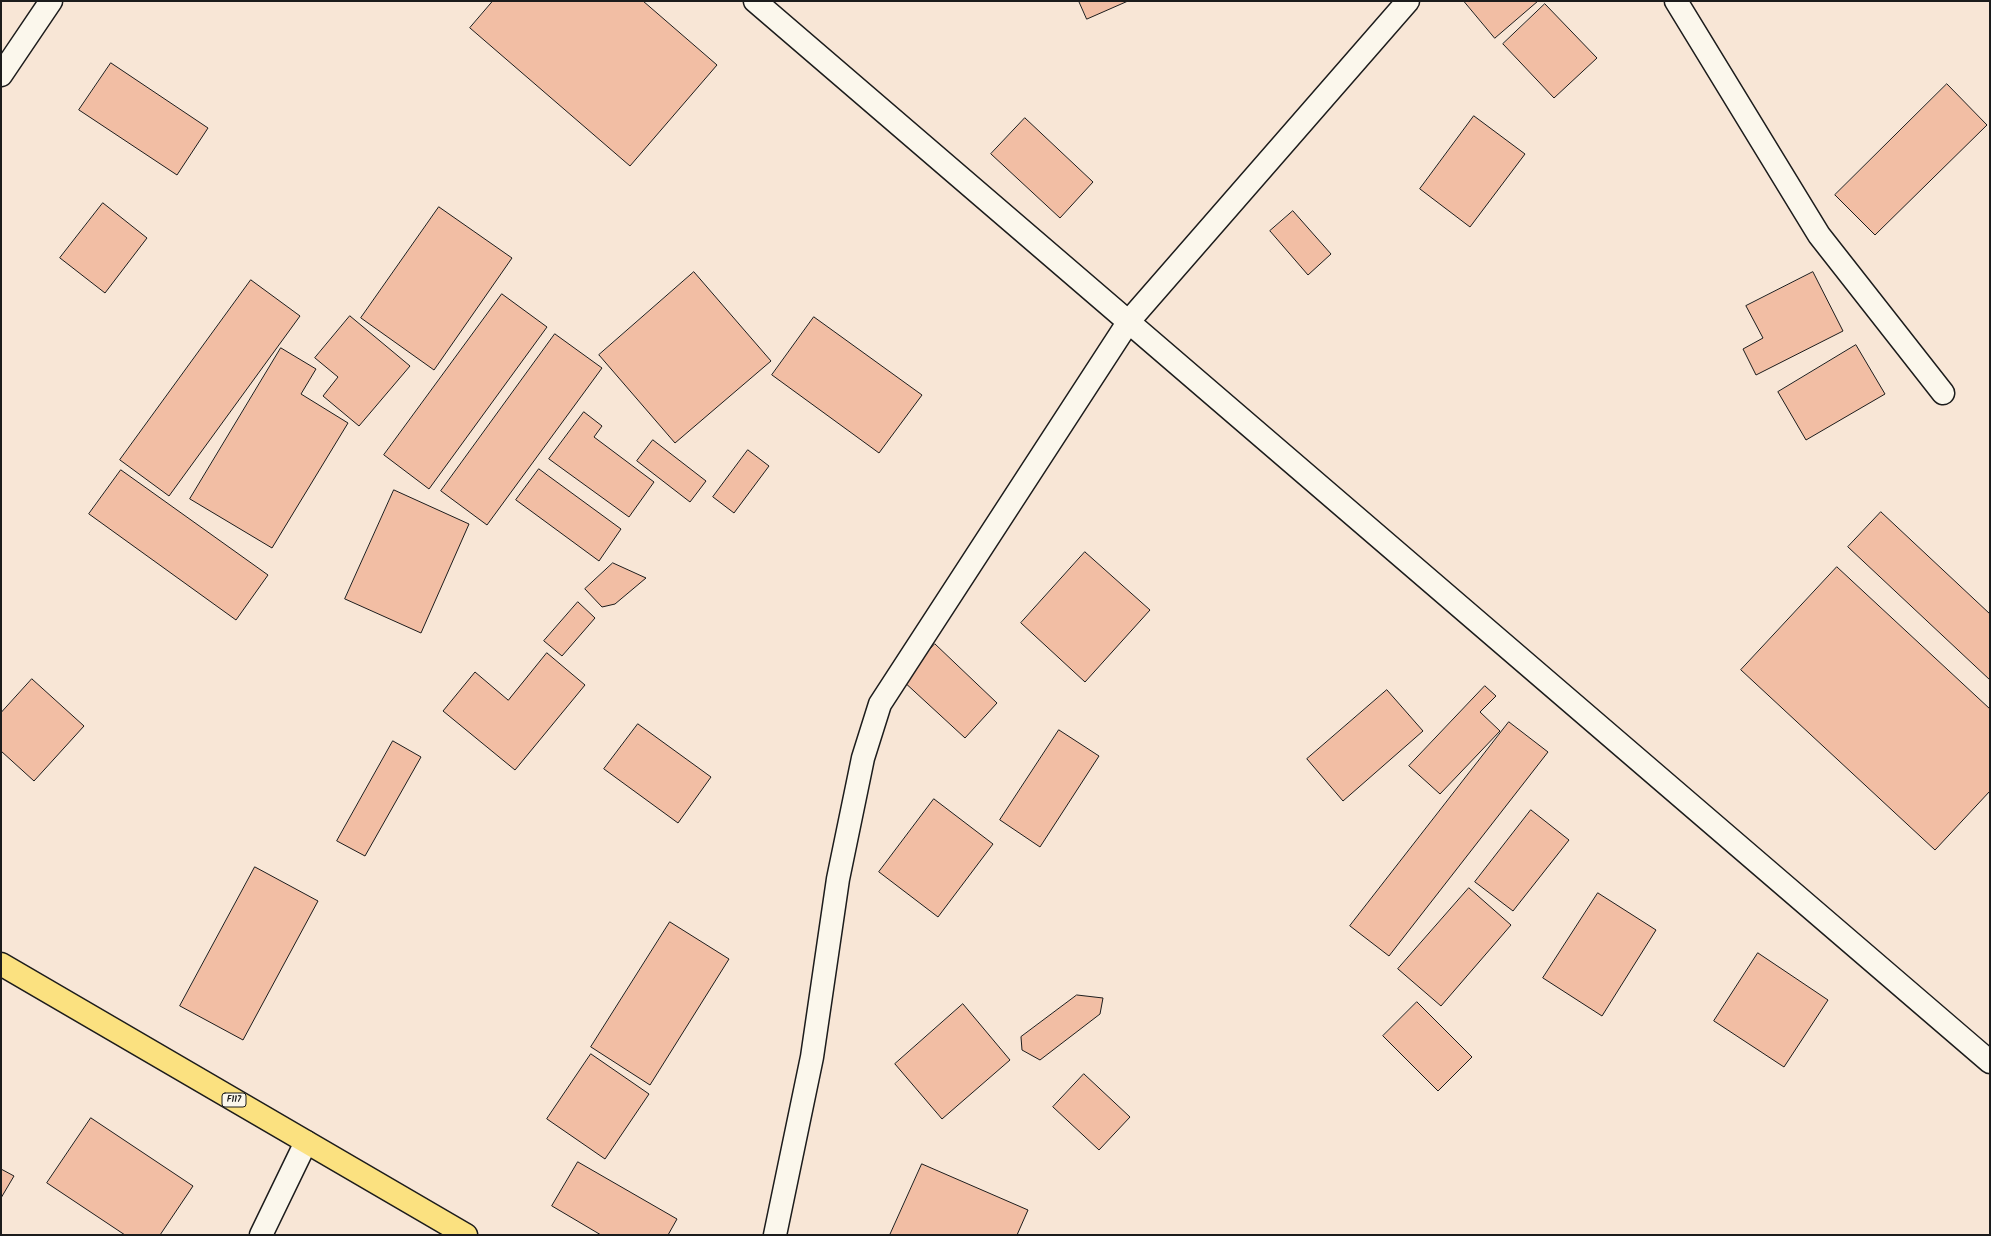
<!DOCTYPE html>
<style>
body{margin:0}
#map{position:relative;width:1991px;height:1236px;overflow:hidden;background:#f8e6d6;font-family:Kalam,sans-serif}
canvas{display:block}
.frame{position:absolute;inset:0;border:2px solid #1c1c1c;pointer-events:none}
</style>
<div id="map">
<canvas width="1991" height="1236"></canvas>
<div class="frame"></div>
</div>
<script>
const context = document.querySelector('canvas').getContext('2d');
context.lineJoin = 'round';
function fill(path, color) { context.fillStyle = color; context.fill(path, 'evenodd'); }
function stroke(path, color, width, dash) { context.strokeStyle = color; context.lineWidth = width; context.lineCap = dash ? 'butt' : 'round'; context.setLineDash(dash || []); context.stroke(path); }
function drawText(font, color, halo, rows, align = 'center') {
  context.font = font + ' Kalam,sans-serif'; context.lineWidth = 3; context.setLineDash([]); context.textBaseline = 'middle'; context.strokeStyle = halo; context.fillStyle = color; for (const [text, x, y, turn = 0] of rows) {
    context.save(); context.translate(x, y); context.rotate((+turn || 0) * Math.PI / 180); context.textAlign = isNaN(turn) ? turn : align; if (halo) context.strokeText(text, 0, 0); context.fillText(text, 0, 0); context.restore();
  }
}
const building = new Path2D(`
 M493,1H643L717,65L630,166L470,28Z
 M1079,1H1128L1087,19Z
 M1464,1H1538L1495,38Z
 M1545,4L1597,58L1554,98L1503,44Z
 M111,63L208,128L177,175L79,110Z
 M1947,84L1987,125L1875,235L1835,195Z
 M1474,116L1525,154L1470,227L1420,189Z
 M1025,118L1093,182L1060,218L991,154Z
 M103,203L147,238L105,293L60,258Z
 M439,207L512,258L434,370L361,318Z
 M1293,211L1331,254L1308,275L1270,231Z
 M694,272L771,361L675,443L599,355Z
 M1813,272L1843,331L1756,375L1743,349L1763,338L1746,306Z
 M251,280L300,316L169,496L120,460Z
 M502,294L547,327L429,489L384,455Z
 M350,316L410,366L359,426L323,396L338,377L315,358Z
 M814,317L922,395L879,453L772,375Z
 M555,334L602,368L487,525L441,491Z
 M1856,345L1885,394L1806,440L1778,392Z
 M281,348L316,369L301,394L348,423L272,548L190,499Z
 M584,412L602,426L594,437L654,482L629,517L549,459Z
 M653,440L706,481L690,502L637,461Z
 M748,450L769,466L734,513L713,497Z
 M539,469L621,529L599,561L516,500Z
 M121,470L268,575L236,620L89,514Z
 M394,490L469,524L421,633L345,599Z
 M1881,512L1990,614V680L1848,547Z
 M1085,552L1150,610L1085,682L1021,623Z
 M613,563L646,578L615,604L602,607L585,589Z
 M1837,567L1990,709V791L1935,850L1741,670Z
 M578,602L595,618L562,656L544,641Z
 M935,644L997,703L965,738L902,680Z
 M547,653L585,685L515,770L443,711L475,672L508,700Z
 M32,679L84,726L34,781L1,751V713Z
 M1485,686L1496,696L1480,712L1500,731L1440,794L1409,766Z
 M1387,690L1423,731L1343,801L1307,759Z
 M1509,722L1548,752L1389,956L1350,926Z
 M638,724L711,777L678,823L604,769Z
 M1059,730L1099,756L1040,847L1000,820Z
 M393,741L421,757L365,856L337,841Z
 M934,799L993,844L938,917L879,872Z
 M1531,810L1569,840L1513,911L1475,882Z
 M255,867L318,901L243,1040L180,1006Z
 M1469,888L1511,925L1441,1006L1398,969Z
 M1598,893L1656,930L1602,1016L1543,978Z
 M670,922L729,959L650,1085L591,1047Z
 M1758,953L1828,1000L1784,1067L1714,1021Z
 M1077,995L1103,998L1100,1014L1040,1060L1022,1050L1021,1037Z
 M1417,1002L1472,1057L1438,1091L1383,1036Z
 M963,1004L1010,1060L942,1119L895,1064Z
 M591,1054L649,1094L605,1159L547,1119Z
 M1084,1074L1130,1117L1099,1150L1053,1107Z
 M91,1118L193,1186L160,1235H125L47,1183Z
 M578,1162L677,1219L668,1235H601L552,1206Z
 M922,1164L1028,1210L1017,1235H890Z
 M1,1169L14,1176L1,1198Z`);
const minor = new Path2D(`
 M1676,1L1819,235L1943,393
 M1,75L51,1
 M261,1235L306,1142
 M775,1235L812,1057L838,879L863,758L880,704L1129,321L1408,1`);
const secondary = new Path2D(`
 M755,1L1990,1062`);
const primary = new Path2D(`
 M1,964L466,1235`);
const shields = [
 [234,1100,24]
];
const shieldNames = [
 ["F117",234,1100]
];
fill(building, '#f2bea4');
stroke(building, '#1c1c1c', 1);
stroke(minor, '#1c1c1c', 25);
stroke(secondary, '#1c1c1c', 25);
stroke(primary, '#1c1c1c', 25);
stroke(minor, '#fbf7ec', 22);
stroke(secondary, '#fbf7ec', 22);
stroke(primary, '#fbe180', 22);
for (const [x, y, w] of shields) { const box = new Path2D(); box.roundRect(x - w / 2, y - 7, w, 14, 3); context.fillStyle = '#fbf7ec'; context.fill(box); stroke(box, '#1c1c1c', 1); }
drawText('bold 9px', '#1c1c1c', null, shieldNames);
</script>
